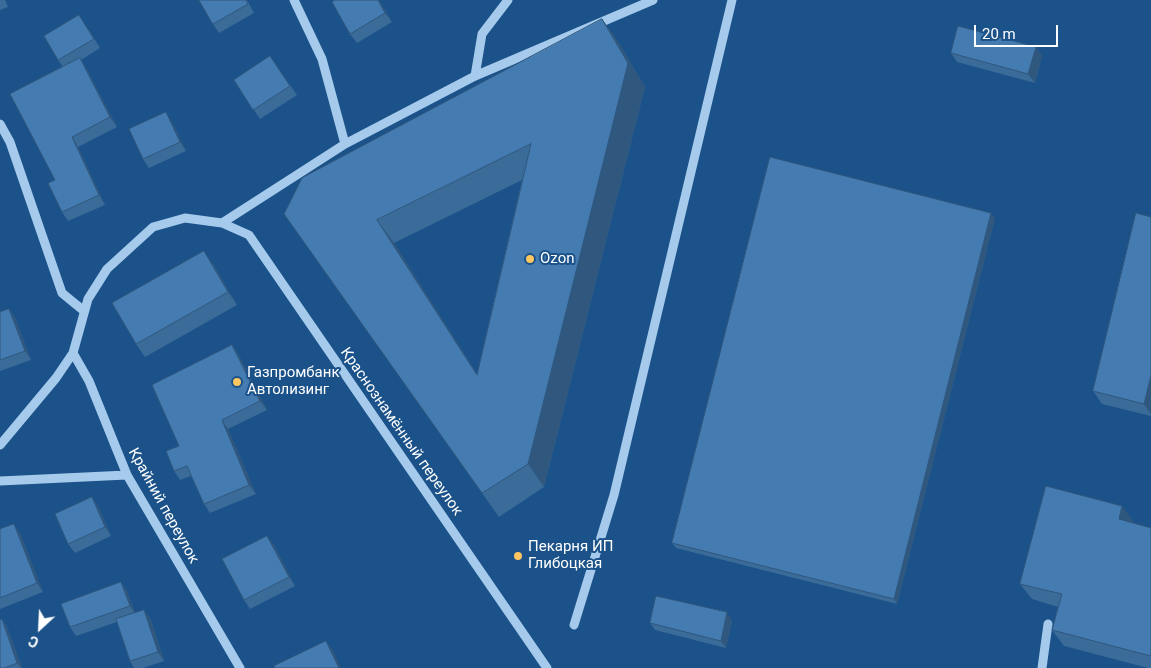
<!DOCTYPE html>
<meta charset="utf-8">
<style>
body{margin:0}
#map{position:relative;width:1151px;height:668px;overflow:hidden;background:#1b5289;font-family:Roboto,sans-serif}
canvas{display:block}
.north{position:absolute;left:15px;top:603px;width:50px;height:50px;-webkit-text-stroke:4px #1b5289;paint-order:stroke;rotate:205deg;font-size:14px;font-weight:700;line-height:20px;text-align:center;color:#fff}
.north::after{content:'';display:block;margin:auto;width:18px;height:22px;background:#fff;clip-path:polygon(50% 0,100% 100%,50% 72%,0 100%)}
.scale{position:absolute;left:974px;top:25px;width:84px;height:22px;box-sizing:border-box;border:2px solid #fff;border-top:0;padding-left:6px;font-size:15px;line-height:18px;white-space:nowrap;color:#fff;-webkit-text-stroke:4px #1b5289;paint-order:stroke}
</style>
<div id="map">
<canvas width="1151" height="668"></canvas>
<div class="north">С</div>
<div class="scale">20 m</div>
</div>
<script>
const context = document.querySelector('canvas').getContext('2d');
context.lineJoin = 'round';
function stroke(path, color, width, dash) { context.strokeStyle = color; context.lineWidth = width; context.lineCap = dash ? 'butt' : 'round'; context.setLineDash(dash || []); context.stroke(path); }
function fill(path, color) { context.fillStyle = color; context.fill(path, 'evenodd'); }
function drawText(font, color, halo, rows, align = 'center') {
  context.font = font + ' Roboto,sans-serif'; context.lineWidth = 4; context.setLineDash([]); context.textBaseline = 'middle'; context.strokeStyle = halo; context.fillStyle = color; for (const [text, x, y, turn = 0] of rows) {
    context.save(); context.translate(x, y); context.rotate((+turn || 0) * Math.PI / 180); context.textAlign = isNaN(turn) ? turn : align; if (halo) context.strokeText(text, 0, 0); context.fillText(text, 0, 0); context.restore();
  }
}
const minor = new Path2D(`
 M294,0L322,59L345,144
 M475,76L482,34L508,0
 M0,124L10,142L62,293L84,311
 M222,223L345,144L475,76L653,0
 M73,353L89,381L127,475L240,668
 M0,445L56,378L73,353L88,299L107,269L153,227L185,218L222,223L249,235L547,668
 M0,481L127,475
 M574,625L614,495L732,0
 M1042,668L1048,624`);
const wall = new Path2D(`
 M0,0H5L8,7L0,10Z
 M199,0H247L254,13L219,33L213,24Z
 M379,0L392,22L357,43L350,34Z
 M602,19L619,43L645,87L544,487L499,517L284,214ZM522,180L477,374L394,243Z
 M85,24L100,48L81,60L86,68L117,127L78,147L105,205L68,221L62,212L55,180L63,67L58,60Z
 M1036,47L1042,56L1035,83L957,62L951,53Z
 M270,56L297,95L260,119L234,80Z
 M172,122L186,151L149,168L143,159Z
 M1151,217V416L1102,404L1093,391Z
 M995,218L897,604L676,548L672,543Z
 M213,264L237,305L145,357L136,344Z
 M9,309L15,318L31,360L0,371V312Z
 M232,345L238,354L267,410L228,429L256,494L210,513L204,504L191,476L180,480L174,471L179,446Z
 M98,506L111,536L75,553L68,544Z
 M1134,522L1133,523L1151,528V668H1148L1064,646L1052,630L1058,607L1032,599L1020,584Z
 M0,529L20,533L43,592L0,609Z
 M267,536L274,545L295,586L250,609L244,600Z
 M127,591L135,613L144,610L151,620L164,661L143,668H134L130,661L117,622L76,636L70,627Z
 M2,619L7,627L22,668H0Z
 M732,620L726,648L655,630L650,623Z`);
const shadedWall = new Path2D(`
 M378,0H379L392,22L385,13Z
 M602,19L619,43L645,87L544,487L528,464Z
 M1036,47L1042,56L1035,83L1028,74Z
 M80,58L86,68L117,127L110,117Z
 M166,112L172,122L186,151L180,142Z
 M72,137L78,147L105,205L99,195Z
 M991,213L995,218L897,604L894,599Z
 M377,220L394,243L493,399L477,375Z
 M204,251L213,264L237,305L228,292Z
 M9,309L15,318L31,360L25,351Z
 M232,345L238,354L267,410L260,401Z
 M1151,375V414L1144,404Z
 M222,420L228,429L256,494L249,485Z
 M92,497L98,506L111,536L105,527Z
 M1122,506L1134,522L1130,535L1119,519Z
 M14,524L20,533L43,592L37,583Z
 M267,536L274,545L295,586L289,577Z
 M121,582L127,591L136,615L130,606Z
 M144,610L151,620L164,661L158,652Z
 M727,612L732,620L726,648L721,641Z
 M2,619L7,627L22,668H21L17,663Z
 M326,641L333,650L341,668H339Z`);
const building = new Path2D(`
 M199,0H246L248,4L213,24Z
 M335,0H378L385,13L350,34L332,2Z
 M79,15L94,39L58,60L44,36Z
 M602,19L628,63L528,464L482,493L284,214L302,178ZM531,144L477,375L377,220Z
 M958,26L1036,47L1028,74L951,53Z
 M270,56L290,86L253,110L234,80Z
 M80,58L110,117L72,137L99,195L62,212L48,183L55,180L10,94Z
 M166,112L180,142L143,159L129,129Z
 M770,157L991,213L894,599L672,543Z
 M1136,213L1151,217V375L1144,404L1093,391Z
 M204,251L228,292L136,344L112,303Z
 M9,309L25,351L0,360V312Z
 M232,345L260,401L222,420L249,485L204,504L187,466L174,471L166,451L179,446L152,385Z
 M1046,486L1122,506L1119,519L1151,528V656L1052,630L1062,594L1020,584Z
 M92,497L105,527L68,544L55,514Z
 M14,524L37,583L0,598V529Z
 M267,536L289,577L244,600L222,559Z
 M121,582L130,606L70,627L61,604Z
 M656,596L727,612L721,641L650,623Z
 M144,610L158,652L130,661L116,619Z
 M2,619L17,663L5,668H0V620Z
 M326,641L339,668H275L274,666Z`);
const markers = [
 [530,259,5,"#fdc662"],
 [237,382,5,"#fdc662"],
 [518,556,5,"#fdc662"]
];
const poiNames = [
 ["Ozon",540,259],
 ["Газпромбанк",247,373],
 ["Автолизинг",247,390],
 ["Пекарня ИП",528,547],
 ["Глибоцкая",528,564]
];
const streetNames = [
 ["Краснознамённый переулок",401,432,55],
 ["Крайний переулок",163,506,61]
];
stroke(minor, '#a5caec', 9);
fill(wall, '#3a6b99');
fill(shadedWall, '#30577d');
fill(building, '#447cb2');
stroke(building, '#30577d', 1);
for (const [x, y, r, color] of markers) { const dot = new Path2D(); dot.arc(x, y, r, 0, 2 * Math.PI); context.fillStyle = color; context.fill(dot); stroke(dot, '#1b5289', 2); }
drawText('15px', '#fff', '#1b5289', poiNames, 'left');
drawText('15px', '#fff', '#1b5289', streetNames);
</script>
